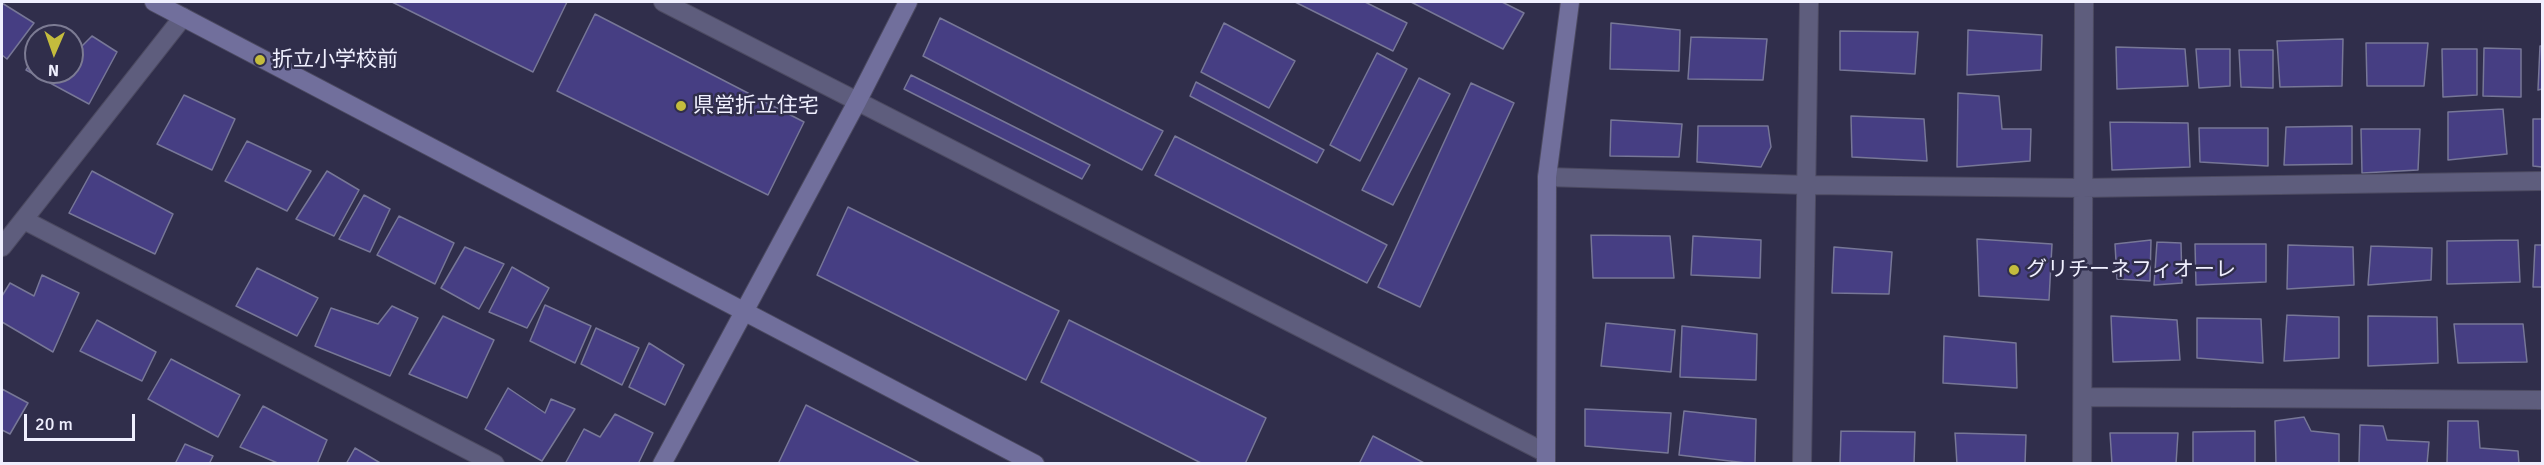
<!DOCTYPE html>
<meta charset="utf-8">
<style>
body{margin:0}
#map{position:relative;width:2544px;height:465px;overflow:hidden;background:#302e4b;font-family:Signika,sans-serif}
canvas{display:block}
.frame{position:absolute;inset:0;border:3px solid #efeffe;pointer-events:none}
.north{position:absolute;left:24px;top:24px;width:60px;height:60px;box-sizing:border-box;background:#302e4b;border:2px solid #7c7b93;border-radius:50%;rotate:182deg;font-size:16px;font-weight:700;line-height:24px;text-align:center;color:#efeffe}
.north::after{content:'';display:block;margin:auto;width:21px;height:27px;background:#c4bc3d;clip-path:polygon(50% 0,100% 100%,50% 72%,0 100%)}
.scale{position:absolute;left:24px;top:414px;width:111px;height:27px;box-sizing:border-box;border:3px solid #efeffe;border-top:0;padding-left:8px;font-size:18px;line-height:21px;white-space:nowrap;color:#efeffe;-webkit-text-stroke:4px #302e4b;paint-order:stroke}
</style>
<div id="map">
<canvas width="2544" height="465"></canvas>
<div class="frame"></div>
<div class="north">N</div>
<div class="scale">20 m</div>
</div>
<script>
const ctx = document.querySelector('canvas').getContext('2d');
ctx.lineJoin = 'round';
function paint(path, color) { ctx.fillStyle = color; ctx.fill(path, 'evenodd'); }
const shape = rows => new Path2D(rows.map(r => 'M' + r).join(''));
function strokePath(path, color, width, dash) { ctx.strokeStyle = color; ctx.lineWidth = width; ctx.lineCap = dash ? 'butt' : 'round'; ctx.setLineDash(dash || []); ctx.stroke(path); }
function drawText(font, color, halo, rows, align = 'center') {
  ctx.font = font + ' Signika,"Noto Sans JP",sans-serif'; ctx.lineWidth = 5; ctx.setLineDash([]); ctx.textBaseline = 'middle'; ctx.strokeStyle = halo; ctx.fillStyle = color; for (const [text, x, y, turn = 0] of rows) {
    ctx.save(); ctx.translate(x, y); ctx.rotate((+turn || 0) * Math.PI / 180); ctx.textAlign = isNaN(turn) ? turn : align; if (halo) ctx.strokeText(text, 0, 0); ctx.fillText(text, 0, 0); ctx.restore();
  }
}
const building = shape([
 [392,2,567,2,533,72,392,2],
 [1295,2,1365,2,1407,23,1393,51,1295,2],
 [1411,2,1502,2,1524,13,1503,49,1411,2],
 [2,3,34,23,7,59,2,55,2,3],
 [595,14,804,122,768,195,557,91,595,14],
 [940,18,1163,131,1142,170,923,56,940,18],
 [1224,23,1295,61,1269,108,1201,72,1224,23],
 [1611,23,1680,30,1679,71,1610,69,1611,23],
 [1968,30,2042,35,2041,70,1967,75,1968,30],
 [1840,31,1918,32,1915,74,1840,70,1840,31],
 [92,36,117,52,89,104,26,70,36,54,36,72,72,72,72,56,92,36],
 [1691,37,1767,39,1763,80,1688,79,1691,37],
 [2343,39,2342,86,2280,87,2277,41,2343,39],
 [2366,43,2428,43,2424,86,2367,86,2366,43],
 [2540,46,2542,46,2542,89,2538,90,2540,46],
 [2116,47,2185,49,2188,86,2117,89,2116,47],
 [2484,48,2521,49,2521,97,2483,96,2484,48],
 [2196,49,2230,49,2230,86,2199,88,2196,49],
 [2442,49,2477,49,2477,95,2443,97,2442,49],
 [2239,50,2273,50,2273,88,2241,87,2239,50],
 [1377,53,1407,69,1360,161,1330,145,1377,53],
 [911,75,1090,165,1082,179,904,89,911,75],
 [1419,78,1450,94,1393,205,1362,190,1419,78],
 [1196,82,1324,150,1317,163,1190,96,1196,82],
 [1471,83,1514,103,1420,307,1378,287,1471,83],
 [1958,93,1999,96,2002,129,2031,129,2030,161,1957,167,1958,93],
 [184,95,235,119,212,170,157,144,184,95],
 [2503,109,2507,154,2448,160,2448,112,2503,109],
 [1851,116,1924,119,1927,161,1852,157,1851,116],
 [2533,119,2542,119,2542,167,2533,166,2533,119],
 [1611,120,1682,124,1679,157,1610,156,1611,120],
 [2110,122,2188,123,2190,167,2112,170,2110,122],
 [1698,126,1768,126,1771,147,1761,167,1697,162,1698,126],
 [2352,126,2352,164,2284,165,2286,127,2352,126],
 [2199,128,2268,128,2268,166,2200,162,2199,128],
 [2361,129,2420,129,2418,170,2362,173,2361,129],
 [1175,136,1387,245,1367,283,1155,175,1175,136],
 [247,141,311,171,287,211,225,181,247,141],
 [92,171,173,214,155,254,69,213,92,171],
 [327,171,359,190,334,236,296,219,327,171],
 [364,195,390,209,370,252,339,239,364,195],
 [848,207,1059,311,1026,380,817,275,848,207],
 [399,216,454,243,435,284,377,255,399,216],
 [1591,235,1670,236,1674,278,1593,278,1591,235],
 [1693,236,1761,240,1760,278,1691,275,1693,236],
 [1977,239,2052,244,2049,300,1979,296,1977,239],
 [2151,240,2150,281,2117,279,2115,244,2151,240],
 [2518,240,2520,282,2447,284,2447,241,2518,240],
 [2157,242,2181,243,2182,283,2154,285,2157,242],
 [2195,244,2266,244,2266,282,2196,285,2195,244],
 [2288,245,2353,247,2354,285,2287,289,2288,245],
 [2535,245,2542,245,2542,287,2533,287,2535,245],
 [2371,246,2432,248,2431,280,2368,285,2371,246],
 [465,247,504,264,479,309,441,288,465,247],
 [1834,247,1892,252,1889,294,1832,293,1834,247],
 [512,267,549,288,527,328,489,312,512,267],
 [257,268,318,298,297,336,236,306,257,268],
 [42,275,79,293,53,352,2,322,2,296,10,283,34,296,42,275],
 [545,305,591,326,575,363,530,341,545,305],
 [392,306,418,318,390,376,315,346,331,308,378,324,392,306],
 [2287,315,2339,317,2339,358,2284,361,2287,315],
 [443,316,494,340,467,398,409,374,443,316],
 [2111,316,2177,320,2180,360,2113,362,2111,316],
 [2368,316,2437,317,2438,363,2368,366,2368,316],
 [2197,318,2261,319,2263,363,2197,358,2197,318],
 [97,320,156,352,142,381,80,351,97,320],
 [1069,320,1266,418,1245,464,1203,464,1041,382,1069,320],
 [1606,323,1675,330,1671,372,1601,366,1606,323],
 [2454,324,2523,324,2527,362,2458,363,2454,324],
 [1682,326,1757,334,1756,380,1680,377,1682,326],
 [596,328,639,348,622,385,581,364,596,328],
 [1944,336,2016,343,2017,388,1943,383,1944,336],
 [649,343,684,365,665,405,629,387,649,343],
 [171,359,240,395,218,437,148,399,171,359],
 [508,388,545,413,551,399,575,409,542,461,485,429,508,388],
 [2,389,28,403,10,434,2,430,2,389],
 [806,405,922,464,778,464,806,405],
 [263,406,327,440,317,464,280,464,240,447,263,406],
 [1585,409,1671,413,1668,453,1585,446,1585,409],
 [1684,411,1756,419,1755,464,1679,455,1684,411],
 [615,414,653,433,638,464,565,464,584,429,600,437,615,414],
 [2304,417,2311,431,2339,434,2339,464,2276,464,2275,421,2304,417],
 [2448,421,2478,421,2480,448,2518,451,2519,464,2447,464,2448,421],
 [2360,425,2383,426,2387,440,2429,442,2427,464,2359,464,2360,425],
 [1841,431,1915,432,1914,464,1840,464,1841,431],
 [2255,431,2255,464,2193,464,2193,432,2255,431],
 [1955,433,2026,435,2025,464,1957,464,1955,433],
 [2110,433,2178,433,2176,464,2112,464,2110,433],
 [1373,436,1426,464,1359,464,1373,436],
 [185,444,213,456,209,464,175,464,185,444],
 [355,448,382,464,346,464,355,448]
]);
const street = shape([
 [663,2,1546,453],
 [1547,177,1807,185,2082,188,2542,181],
 [24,220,495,464],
 [2,247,183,17],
 [2084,397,2542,400],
 [1802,464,1809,2],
 [2082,464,2084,2]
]);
const secondary = shape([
 [154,2,1035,464],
 [662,464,857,102,908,2],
 [1546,464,1547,177,1570,2]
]);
const markers = [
 [260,60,6,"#c4bc3d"],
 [681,106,6,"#c4bc3d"],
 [2014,270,6,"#c4bc3d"]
];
const poiNames = [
 ["折立小学校前",272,60],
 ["県営折立住宅",693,106],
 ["グリチーネフィオーレ",2026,270]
];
paint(building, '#463e83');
strokePath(building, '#777797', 1.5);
strokePath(street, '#4c4a61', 20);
strokePath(secondary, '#4c4a61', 20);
strokePath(street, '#5e5d7d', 18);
strokePath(secondary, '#716f9c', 18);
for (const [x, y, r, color] of markers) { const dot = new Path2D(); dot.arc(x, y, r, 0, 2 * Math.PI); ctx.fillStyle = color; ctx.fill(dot); strokePath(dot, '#302e4b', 2); }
drawText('21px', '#efeffe', '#302e4b', poiNames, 'left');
</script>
